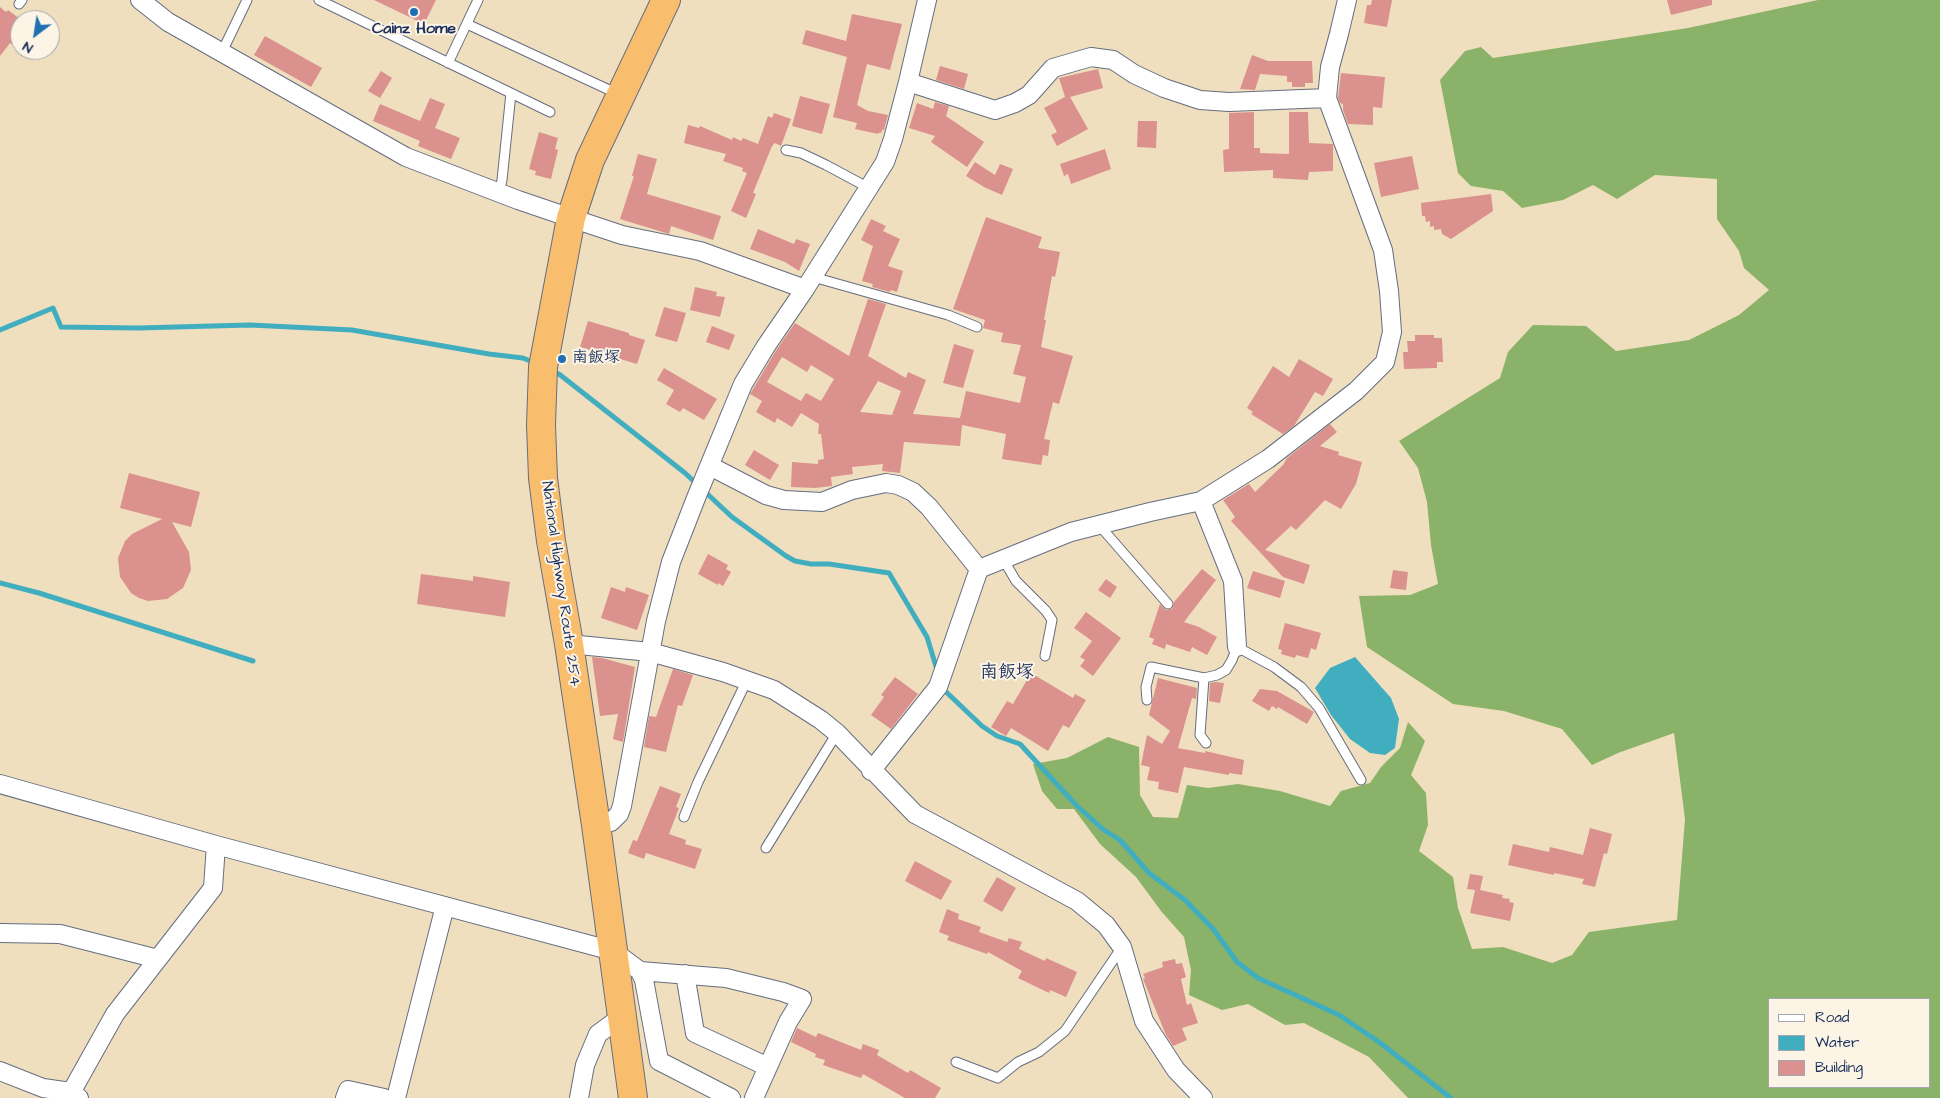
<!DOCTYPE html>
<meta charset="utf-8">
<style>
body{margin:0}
#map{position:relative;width:1940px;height:1098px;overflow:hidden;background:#efdfbe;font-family:"Architects Daughter",sans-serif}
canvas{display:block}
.legend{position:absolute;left:1768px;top:998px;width:162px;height:90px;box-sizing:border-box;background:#fcf5e5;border:1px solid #a2a6af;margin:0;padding:6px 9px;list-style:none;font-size:15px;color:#1b2f5e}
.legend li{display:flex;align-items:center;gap:10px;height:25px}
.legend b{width:25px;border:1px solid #a2a6af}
.north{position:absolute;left:10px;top:10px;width:50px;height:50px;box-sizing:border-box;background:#fcf5e5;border:1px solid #a2a6af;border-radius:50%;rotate:211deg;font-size:14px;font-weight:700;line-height:20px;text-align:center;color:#1b2f5e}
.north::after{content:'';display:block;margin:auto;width:18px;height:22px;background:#1f6fb2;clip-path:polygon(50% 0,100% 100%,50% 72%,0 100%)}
</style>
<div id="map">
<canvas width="1940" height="1098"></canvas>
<ul class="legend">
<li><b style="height:6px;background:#fff"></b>Road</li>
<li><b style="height:14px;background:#41aebf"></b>Water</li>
<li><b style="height:14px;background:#db918e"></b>Building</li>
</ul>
<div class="north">N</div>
</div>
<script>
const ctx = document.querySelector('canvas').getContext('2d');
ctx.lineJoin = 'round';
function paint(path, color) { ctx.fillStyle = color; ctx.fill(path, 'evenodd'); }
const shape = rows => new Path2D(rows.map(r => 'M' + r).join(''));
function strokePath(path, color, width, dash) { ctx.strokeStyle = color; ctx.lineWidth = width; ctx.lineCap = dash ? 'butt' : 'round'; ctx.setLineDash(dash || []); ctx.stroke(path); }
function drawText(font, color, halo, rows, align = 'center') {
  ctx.font = font + ' "Architects Daughter","Klee One",sans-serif'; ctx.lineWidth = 4; ctx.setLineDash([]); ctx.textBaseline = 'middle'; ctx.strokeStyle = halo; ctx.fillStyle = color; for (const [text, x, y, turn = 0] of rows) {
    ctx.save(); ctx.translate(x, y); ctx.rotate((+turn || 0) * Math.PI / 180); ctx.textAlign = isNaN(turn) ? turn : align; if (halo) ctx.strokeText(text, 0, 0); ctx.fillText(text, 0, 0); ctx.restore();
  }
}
const forest = shape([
 [1818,0,1940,0,1940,1098,1408,1098,1369,1057,1304,1023,1285,1025,1248,1004,1222,1010,1189,995,1191,970,1184,937,1161,911,1136,877,1100,844,1074,809,1057,809,1042,791,1033,764,1067,758,1108,737,1139,747,1140,795,1153,817,1178,818,1187,785,1208,788,1238,784,1280,791,1330,806,1341,791,1370,783,1381,767,1400,748,1408,722,1425,741,1411,775,1426,793,1428,825,1419,851,1453,877,1458,908,1472,949,1503,947,1552,963,1572,955,1589,932,1677,920,1685,819,1674,733,1618,753,1592,765,1562,729,1504,711,1453,704,1367,647,1359,596,1410,595,1438,584,1431,545,1427,502,1418,468,1399,441,1500,378,1508,352,1533,325,1586,326,1616,351,1689,340,1739,315,1769,290,1744,268,1739,251,1717,219,1717,179,1655,175,1617,199,1593,185,1563,200,1522,208,1503,191,1471,186,1458,173,1440,80,1465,51,1481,47,1493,58,1688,28],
 [1769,999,1929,999,1929,1087,1769,1087]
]);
const water = shape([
 [1355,657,1391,698,1399,719,1395,748,1385,755,1370,753,1350,739,1331,715,1315,688,1330,668]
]);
const stream = shape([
 [0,330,53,308,61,327,138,328,250,325,352,330,489,354,523,358,535,363],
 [551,371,559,374,685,473,732,517,786,556,795,561,811,564,829,564,889,573,927,637,938,673],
 [0,583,39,593,253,661],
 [942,688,982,726,997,736,1020,744,1076,805,1104,830,1120,840,1149,873,1185,900,1214,930,1237,962,1258,978,1339,1015,1379,1042,1451,1098]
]);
const building = shape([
 [374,0,436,0,424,24],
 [1372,0,1392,0,1387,27,1364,23,1367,5,1371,5],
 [1667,0,1712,0,1712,5,1671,15],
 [0,7,6,12,8,10,20,19,20,40,15,47,10,43,0,56],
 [852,14,902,24,890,70,867,64,857,105,868,111,888,115,884,130,882,130,881,133,878,133,878,134,855,129,857,123,833,117,847,57,802,44,806,30,846,41],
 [265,36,322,68,311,87,254,55],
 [1252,55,1268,61,1312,61,1313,83,1305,83,1305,87,1292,87,1292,82,1287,82,1287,76,1260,74,1255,90,1240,89],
 [940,66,968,74,964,89,936,80],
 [1098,69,1103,88,1070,97,1088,129,1057,146,1051,135,1057,132,1044,108,1065,97,1059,78],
 [381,71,392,78,380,98,368,91],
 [1341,73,1385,77,1382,108,1373,107,1373,125,1348,124,1343,110,1343,104,1340,103,1338,98],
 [800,96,830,104,822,134,792,126],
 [430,98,445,104,435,128,460,138,451,159,418,146,420,141,373,121,380,104,420,121],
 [935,102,949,106,946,116,984,142,967,167,931,142,935,136,909,128,917,103,933,109],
 [1254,112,1254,148,1260,148,1260,153,1289,154,1289,112,1308,112,1309,143,1333,144,1333,171,1309,172,1308,180,1273,178,1273,170,1224,172,1223,150,1229,149,1229,113],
 [774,113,791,119,781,146,775,143,772,146,753,193,756,194,746,218,731,211,747,173,742,171,743,168,723,161,726,154,684,143,688,125,699,128,700,126,732,140,733,137,741,141,743,138,758,144,768,116,772,118],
 [1138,121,1157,121,1156,148,1137,147],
 [539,132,558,138,555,149,558,150,551,179,535,175,536,171,529,169],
 [1105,149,1111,169,1071,184,1068,174,1064,176,1060,164],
 [638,154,657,159,647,194,721,216,713,240,671,226,669,234,620,219,634,176,632,176],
 [1412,156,1419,189,1381,197,1374,163],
 [975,162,995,175,1000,164,1013,169,1002,195,984,187,966,176],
 [1491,194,1493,211,1451,239,1442,234,1441,229,1434,230,1434,226,1430,227,1430,221,1426,222,1425,216,1422,216,1421,203],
 [986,217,1042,237,1038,248,1060,252,1055,277,1052,276,1044,320,1046,320,1041,347,1073,356,1059,404,1053,402,1044,439,1050,440,1048,456,1043,455,1041,465,1002,459,1006,434,962,425,960,446,904,442,900,473,882,471,883,464,852,467,853,474,831,477,832,486,815,488,791,487,792,462,818,464,818,460,824,459,821,434,818,434,819,424,801,413,792,427,777,418,775,423,756,412,762,401,750,394,775,352,795,323,849,356,868,299,886,304,868,356,906,378,908,372,926,380,913,414,960,418,966,391,1020,403,1026,377,1013,374,1021,345,1001,342,1003,333,983,328,985,320,953,309],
 [782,357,807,372,811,365,834,379,821,401,806,393,801,401,767,382],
 [878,381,901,391,892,415,860,412],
 [871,219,886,226,883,231,900,239,888,266,903,271,897,292,891,290,890,292,872,287,873,284,862,281,873,246,861,240],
 [758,229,794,244,796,239,810,244,799,271,785,262,750,249],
 [695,287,717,292,716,296,725,297,720,317,690,310],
 [664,307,686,313,677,342,655,336],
 [588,321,629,333,629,335,645,340,637,364,580,347],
 [712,326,735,335,729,350,706,342],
 [1415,335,1434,335,1434,338,1442,338,1443,362,1437,362,1437,368,1404,369,1403,352,1408,352,1407,341,1415,341],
 [954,344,974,350,963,388,943,383],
 [1299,359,1333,379,1323,396,1315,392,1294,426,1283,434,1251,414,1253,412,1247,408,1273,366,1289,377],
 [664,368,717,399,704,420,683,408,680,412,666,404,674,390,657,380],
 [1330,424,1337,432,1320,446,1339,452,1338,455,1362,462,1356,484,1341,509,1325,500,1296,530,1291,526,1265,550,1310,565,1304,584,1283,577,1231,521,1235,517,1223,500,1249,484,1255,492,1283,465,1287,458],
 [754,450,779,465,770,480,745,465],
 [129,473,200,492,191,527,172,522,189,552,191,570,183,588,167,599,148,601,139,598,131,593,120,577,118,558,125,541,132,534,162,519,120,508],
 [708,554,728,565,726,569,731,572,723,586,718,583,718,585,698,574],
 [1202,569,1216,580,1184,622,1199,627,1217,637,1207,655,1192,647,1190,652,1166,644,1165,649,1152,644,1154,639,1149,637,1160,604,1166,610,1172,609,1174,602],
 [1393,570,1408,572,1406,590,1390,588],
 [1253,571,1285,581,1280,598,1247,588],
 [421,574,473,581,473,576,510,582,505,617,417,604],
 [1106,579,1117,587,1110,598,1098,590],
 [611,587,625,592,626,587,649,595,637,630,601,618],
 [1086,612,1121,638,1093,676,1080,666,1085,660,1080,657,1092,641,1074,628],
 [1285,623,1321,633,1316,650,1311,648,1308,658,1296,655,1295,658,1281,654,1282,650,1278,649],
 [592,657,602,658,635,667,623,742,613,739,618,714,600,716],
 [673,669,693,675,682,706,678,705,666,752,644,747,649,716,656,717],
 [1031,673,1073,698,1075,694,1086,700,1069,728,1063,725,1048,751,1011,728,1006,736,991,727,1007,701,1013,704],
 [895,677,918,694,891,729,871,715,884,697,881,695],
 [1158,678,1197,688,1196,699,1192,698,1178,748,1205,753,1205,751,1244,760,1242,775,1229,773,1229,775,1184,767,1178,793,1158,789,1159,782,1147,780,1150,767,1141,765,1147,735,1162,744,1170,731,1149,715],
 [1215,682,1224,683,1220,703,1209,701,1210,683],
 [1260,689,1277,691,1314,712,1307,724,1278,707,1277,709,1272,706,1269,711,1252,701],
 [660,786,681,794,676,807,679,808,669,834,686,840,685,844,702,849,695,869,646,853,644,859,628,853,633,840,637,841],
 [1590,828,1612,834,1607,854,1604,853,1595,887,1582,884,1584,879,1554,873,1554,875,1508,865,1513,844,1549,852,1550,847,1583,855],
 [915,861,952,881,941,900,905,881],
 [1470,874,1483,876,1480,890,1503,895,1502,898,1510,899,1509,902,1514,903,1510,921,1470,913,1475,890,1467,889],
 [997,877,1016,888,1002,912,983,901],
 [947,909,959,914,958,919,981,927,979,932,1007,942,1009,938,1022,942,1019,949,1045,961,1046,958,1077,972,1066,997,1050,990,1049,993,1018,978,1022,971,988,952,987,954,947,940,949,936,939,932],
 [1175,959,1176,964,1182,963,1186,977,1181,979,1187,1005,1191,1003,1198,1023,1182,1028,1187,1040,1173,1046,1166,1035,1143,979,1145,978,1143,974,1163,967,1162,962],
 [797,1028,816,1037,818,1033,861,1050,863,1044,879,1050,877,1055,908,1073,910,1070,941,1088,935,1098,905,1098,863,1074,861,1078,823,1065,825,1060,815,1057,816,1054,791,1042]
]);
const lane = shape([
 [319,0,550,112],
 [19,4,22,0],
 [467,24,618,94],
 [222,52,247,0],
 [448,63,478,0],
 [786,150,801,153,826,165,869,188],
 [499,192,502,180,511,93],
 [813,277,948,315,977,327],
 [1099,525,1168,604],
 [1003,559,1016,581,1046,611,1052,620,1045,656],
 [1204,678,1200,735,1206,743],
 [1147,700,1146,687,1151,667,1204,678,1217,675,1226,670,1232,660,1237,647,1274,667,1301,687,1319,708,1361,780],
 [684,817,698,782,747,680],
 [766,848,837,733],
 [956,1062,998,1078,1018,1062,1039,1052,1065,1031,1122,947]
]);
const street = shape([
 [140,0,168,22,406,157,518,200,571,218,622,235,700,251,805,289],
 [908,82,995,110,1015,103,1029,95,1053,68,1091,57,1113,60,1134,74,1164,88,1200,100,1229,102,1327,98],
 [710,466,766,495,784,500,822,502,852,490,886,483,898,485,913,492,929,507,979,569],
 [1201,501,1233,581,1237,647],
 [569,644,650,652,723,672,774,690,821,720,837,733,915,814,1077,901,1106,925,1122,947,1144,1021,1176,1070,1203,1098],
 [871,771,938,687,979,569,1071,532,1150,512,1201,501,1268,459,1356,391,1385,362,1392,332,1389,291,1383,250,1327,98,1330,67,1339,34,1347,0],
 [0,784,216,845,613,951,640,971,644,980,659,1061,731,1098],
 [596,825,611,822,619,814,622,806,656,621,671,562,696,498,743,384,766,346,805,289,885,162,893,139,908,82,927,0],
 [0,933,60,934,158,959],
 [640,971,726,978,783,992,802,999,788,1022,754,1098],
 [685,974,695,1033,768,1067],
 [0,1071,43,1088,71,1092,79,1098],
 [68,1098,115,1014,213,888,216,845],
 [345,1098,348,1090,384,1098],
 [396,1098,445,906],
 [579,1098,585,1065,598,1034,621,1017]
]);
const highway = shape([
 [633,1098,596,825,569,644,551,541,543,478,541,425,543,367,571,218,590,160,666,0]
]);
const markers = [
 [414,12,5,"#1f6fb2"],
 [562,359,5,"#1f6fb2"]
];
const poiNames = [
 ["Cainz Home",414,30],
 ["南飯塚",572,359,"left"]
];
const streetNames = [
 ["National Highway Route 254",560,584,82]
];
const neighbourhoodNames = [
 ["南飯塚",1007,673]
];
paint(forest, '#8ab268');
paint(water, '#41aebf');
strokePath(stream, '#41aebf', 5);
paint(building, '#db918e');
strokePath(lane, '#656d80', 11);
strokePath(street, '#656d80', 20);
strokePath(highway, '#656d80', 30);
strokePath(lane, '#fff', 9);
strokePath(street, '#fff', 18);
strokePath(highway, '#f9be6d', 28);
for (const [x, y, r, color] of markers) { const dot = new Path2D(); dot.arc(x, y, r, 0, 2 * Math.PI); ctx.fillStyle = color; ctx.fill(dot); strokePath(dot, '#fcf5e5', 2); }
drawText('bold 16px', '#1b2f5e', '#fcf5e5', poiNames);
drawText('16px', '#1b2f5e', '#fcf5e5', streetNames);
drawText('bold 18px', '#1b2f5e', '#fcf5e5', neighbourhoodNames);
</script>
